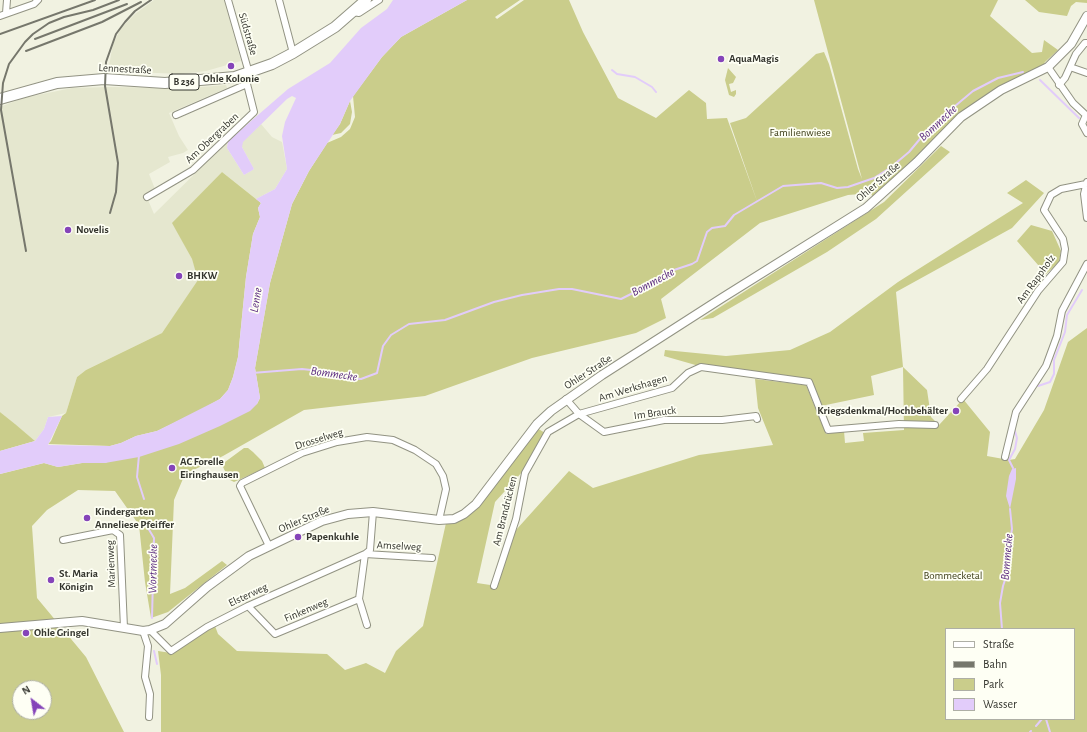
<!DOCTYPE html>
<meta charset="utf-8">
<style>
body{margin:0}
#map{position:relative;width:1087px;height:732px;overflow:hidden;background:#f1f2e1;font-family:"Alegreya Sans",sans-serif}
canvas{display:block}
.legend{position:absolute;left:945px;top:628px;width:130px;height:92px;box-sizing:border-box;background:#fefff4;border:1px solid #aeafa5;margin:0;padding:5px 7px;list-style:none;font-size:12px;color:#35362f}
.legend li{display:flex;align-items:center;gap:8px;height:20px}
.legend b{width:20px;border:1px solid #aeafa5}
.north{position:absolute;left:12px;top:680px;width:40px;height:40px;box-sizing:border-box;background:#fefff4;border:1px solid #aeafa5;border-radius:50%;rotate:329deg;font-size:11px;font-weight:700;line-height:16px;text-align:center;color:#35362f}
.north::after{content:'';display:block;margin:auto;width:14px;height:18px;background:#8544b9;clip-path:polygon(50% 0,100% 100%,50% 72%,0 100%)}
</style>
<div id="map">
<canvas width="1087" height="732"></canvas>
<ul class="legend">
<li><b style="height:5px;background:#fff"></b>Straße</li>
<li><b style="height:5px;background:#76776c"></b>Bahn</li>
<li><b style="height:11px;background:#cacd8b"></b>Park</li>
<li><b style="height:11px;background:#e2ccfa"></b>Wasser</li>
</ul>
<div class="north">N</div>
</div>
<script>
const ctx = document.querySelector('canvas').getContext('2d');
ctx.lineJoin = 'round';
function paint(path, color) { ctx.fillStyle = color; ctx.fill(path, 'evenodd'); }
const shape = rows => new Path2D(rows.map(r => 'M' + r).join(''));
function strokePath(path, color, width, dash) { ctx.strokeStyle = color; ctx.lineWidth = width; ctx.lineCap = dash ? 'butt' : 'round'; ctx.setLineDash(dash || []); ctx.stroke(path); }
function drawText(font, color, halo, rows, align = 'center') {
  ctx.font = font + ' "Alegreya Sans",sans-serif'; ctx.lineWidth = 3.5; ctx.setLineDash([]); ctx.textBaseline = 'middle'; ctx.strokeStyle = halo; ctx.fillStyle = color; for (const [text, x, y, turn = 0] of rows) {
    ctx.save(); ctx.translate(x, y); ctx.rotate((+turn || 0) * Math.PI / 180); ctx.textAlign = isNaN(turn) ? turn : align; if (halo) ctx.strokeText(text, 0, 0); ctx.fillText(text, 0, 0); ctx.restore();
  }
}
const built = shape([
 [154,0,224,0,241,61,206,71,181,74,108,71,113,44,121,28,135,14],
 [226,85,227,88,169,113,179,136,188,150,183,153,168,157,170,162,149,174,155,189,146,195,154,214,228,141,227,148,244,175,254,169,242,147,242,142,261,124,272,137,282,142,287,169,275,189,256,199,222,172,173,223,192,259,199,280,162,333,86,370,77,377,66,413,48,417,44,429,35,441,0,412,0,107,23,98,72,88,109,87,190,88]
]);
const green = shape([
 [467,0,520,0,495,17,497,19,524,0,569,0,583,32,618,98,656,118,689,90,706,103,707,119,727,118,758,204,730,123,746,118,816,54,824,52,829,64,858,169,862,179,814,0,1000,0,998,0,990,16,1032,53,1042,52,1044,40,1058,50,1045,62,1040,72,973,108,873,197,865,186,860,194,848,195,760,223,661,299,666,318,636,333,532,358,425,396,304,410,223,456,185,474,174,500,170,594,185,588,222,561,227,565,168,612,151,618,145,582,139,525,115,491,78,490,47,510,32,526,37,598,86,657,124,732,0,732,0,474,44,463,58,467,82,463,105,463,257,404,260,398,255,368,270,283,292,204,309,171,327,143,341,137,350,129,355,117,353,96,382,57,401,37],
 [20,688,44,688,44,712,20,712],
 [1025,0,1087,0,1087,3,1076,2,1071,6,1067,16,1039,12],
 [728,68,736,77,733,83,729,84,731,92,736,90,736,94,734,97,729,95,725,80],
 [350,101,352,112,350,124,341,133,332,135,340,124],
 [941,146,950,152,876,219,827,252,713,318,700,320,884,202],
 [222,172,261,203,258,208,260,217,253,234,246,277,238,357,233,377,228,390,220,399,197,412,157,431,136,436,121,443,110,446,48,444,51,441,62,416,66,413,77,377,86,370,162,333,198,280,192,259,172,223],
 [1026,180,1044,193,1012,228,896,292,903,367,927,390,931,417,939,425,963,399,990,432,987,456,1009,460,1015,459,1044,410,1068,342,1087,328,1087,732,161,732,161,675,158,651,171,653,215,626,218,634,237,651,327,654,345,670,366,663,385,673,396,651,423,626,446,523,456,521,537,428,545,433,523,471,495,502,477,583,497,586,516,530,569,471,593,488,699,455,773,445,758,408,755,379,806,385,826,434,844,431,845,443,864,441,863,433,904,430,903,367,871,376,874,395,821,406,812,381,809,380,699,366,664,356,665,350,726,356,790,350,830,332,898,282,1023,203,1007,193],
 [946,629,1074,629,1074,719,946,719],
 [1031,225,1052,231,1061,251,1059,262,1046,274,1017,241],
 [0,412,15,424,35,441,0,451],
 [244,448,248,448,253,452,262,461,265,468,234,482,230,480,226,473,223,467,225,462]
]);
const water = shape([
 [393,0,467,0,401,37,382,57,350,101,340,124,309,171,292,204,270,283,255,368,260,398,257,404,250,411,220,426,179,444,139,457,105,463,82,463,58,467,44,463,0,474,0,451,35,441,44,429,48,417,62,416,48,445,110,446,121,443,136,436,157,431,220,399,228,390,233,377,238,357,246,277,253,234,260,217,258,208,261,203,256,199,275,189,287,169,282,136,285,122,296,98,292,96,287,99,243,142,242,147,254,169,251,171,244,175,227,148,228,141,288,89,330,63,361,28,387,9],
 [1016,468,1016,479,1010,509,1006,496,1009,476,1012,469]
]);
const stream = shape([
 [612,70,617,74,635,77,652,87,656,92],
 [1040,80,1079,118],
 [252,373,302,369,320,371,348,378,361,379,377,373,383,346,391,335,409,324,445,320,494,302,522,295,559,289,572,289,621,299,651,284,665,273,692,264,697,261,707,232,712,228,725,226,734,215,783,186,821,183,837,188,848,187,874,178,890,168,909,152,930,127,973,91,998,78,1023,72],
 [1038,386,1050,382,1054,374,1054,360,1065,332,1067,315,1082,290],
 [139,455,137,477,144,499],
 [1013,468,1009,460,1015,449,1017,438,1014,428],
 [147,521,148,528,154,538,152,618],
 [1002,629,1000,603,1003,586,1008,571,1008,553,1012,529,1010,509],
 [154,651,157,664],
 [1046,719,1050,732],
 [1036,726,1042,719],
 [1030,732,1031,731]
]);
const minor = shape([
 [279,0,293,53],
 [353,12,359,13,379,0],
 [6,13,7,0],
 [0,16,34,4,38,0],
 [1048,67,1073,103,1087,116],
 [1070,67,1087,73],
 [1059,85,1065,78,1076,54,1085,43,1087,43],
 [176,115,247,84],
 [1086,115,1082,124,1087,133],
 [1087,182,1084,194,1087,218],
 [147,197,193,170,254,112,247,84,249,73,228,0],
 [566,399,579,414,604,432,664,420,722,420,756,416,757,419],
 [961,399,987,369,1038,291,1063,262,1065,249,1063,239,1044,210,1051,195,1061,189,1086,184],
 [1005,457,1016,412,1046,366,1057,336,1062,311,1087,264],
 [63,540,113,530,120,535,124,628],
 [269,546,240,486,242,483,302,453,337,442,367,437,393,440,415,450,436,464,443,476,446,489,439,520],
 [494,586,516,519,525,473,548,432,579,414,672,388,688,373,701,367,809,382,828,430,899,424,935,425],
 [248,606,275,634,359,599],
 [367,625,359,599,365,554,370,550,373,512],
 [150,630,171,651,207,627,248,606,365,554,432,558],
 [143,631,148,646,145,677,150,694,149,717]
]);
const tertiary = shape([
 [0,628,82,621,143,631,150,630,165,624,207,587,249,556,322,521,348,514,373,512,439,520,454,519,464,514,476,504,537,424,551,411,602,375,722,298,866,208,917,162,961,117,1001,90,1048,67,1071,44,1087,16]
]);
const primary = shape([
 [0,99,57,83,104,79,165,83,235,77,272,64,293,53,335,27,366,0]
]);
const rail = shape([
 [0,34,95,0],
 [35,39,127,4],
 [26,51,102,22,141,2],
 [110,213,116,192,118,163,105,86,106,62,116,34,125,22,135,11,151,0],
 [26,251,1,110,3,83,9,64,25,42,33,34,49,23,64,17,93,10,119,0]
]);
const markers = [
 [721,59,4,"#8544b9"],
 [231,66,4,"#8544b9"],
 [68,230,4,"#8544b9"],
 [179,276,4,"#8544b9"],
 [956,411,4,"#8544b9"],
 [172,468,4,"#8544b9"],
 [87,518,4,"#8544b9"],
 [298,537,4,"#8544b9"],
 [51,580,4,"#8544b9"],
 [26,633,4,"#8544b9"]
];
const shields = [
 [184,82,30]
];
const shieldNames = [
 ["B 236",184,82]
];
const streetNames = [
 ["Südstraße",248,34,74],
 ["Lennestraße",125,69,3],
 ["Am Obergraben",212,138,-43],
 ["Ohler Straße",878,182,-41],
 ["Am Rappholz",1036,279,-54],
 ["Ohler Straße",588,372,-33],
 ["Am Werkshagen",633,388,-17],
 ["Im Brauck",655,413,-8],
 ["Drosselweg",319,439,-17],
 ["Am Brandrücken",505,511,-76],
 ["Ohler Straße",304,519,-23],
 ["Amselweg",399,546,3],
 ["Marienweg",111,564,-92],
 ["Elsterweg",248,595,-25],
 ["Finkenweg",306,610,-23]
];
const poiNames = [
 ["AquaMagis",729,59],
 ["Ohle Kolonie",231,79,"center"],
 ["Novelis",76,230],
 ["BHKW",187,276],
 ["Kriegsdenkmal/Hochbehälter",948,411,"right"],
 ["AC Forelle",180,462],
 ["Eiringhausen",180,475],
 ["Kindergarten",95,512],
 ["Anneliese Pfeiffer",95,525],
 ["Papenkuhle",306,537],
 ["St. Maria",59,574],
 ["Königin",59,587],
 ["Ohle Gringel",34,633]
];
const parkNames = [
 ["Familienwiese",800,133],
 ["Bommecketal",953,576]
];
const waterNames = [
 ["Bommecke",938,123,-43],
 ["Bommecke",653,282,-28],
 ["Lenne",256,300,-80],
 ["Bommecke",334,374,8],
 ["Bommecke",1007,557,-85],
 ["Wortmecke",153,569,-89]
];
paint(built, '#e5e7cf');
paint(green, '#cacd8b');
paint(water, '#e2ccfa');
strokePath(stream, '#e2ccfa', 2);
strokePath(minor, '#929383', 8);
strokePath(tertiary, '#929383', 10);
strokePath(primary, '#929383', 12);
strokePath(minor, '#fff', 6);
strokePath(tertiary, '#fff', 8);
strokePath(primary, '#fff', 10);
strokePath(rail, '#76776c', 2);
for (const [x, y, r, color] of markers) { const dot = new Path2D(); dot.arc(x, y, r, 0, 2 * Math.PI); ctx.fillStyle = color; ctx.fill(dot); strokePath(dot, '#fefff4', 1.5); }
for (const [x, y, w] of shields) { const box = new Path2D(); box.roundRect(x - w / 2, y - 8, w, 16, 3); ctx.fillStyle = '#fefff4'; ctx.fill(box); strokePath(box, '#35362f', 1); }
drawText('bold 10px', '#35362f', null, shieldNames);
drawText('11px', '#35362f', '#fefff4', streetNames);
drawText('bold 11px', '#35362f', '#fefff4', poiNames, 'left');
drawText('11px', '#3c3d17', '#fefff4', parkNames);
drawText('italic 12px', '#5a2a7f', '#fefff4', waterNames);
</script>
